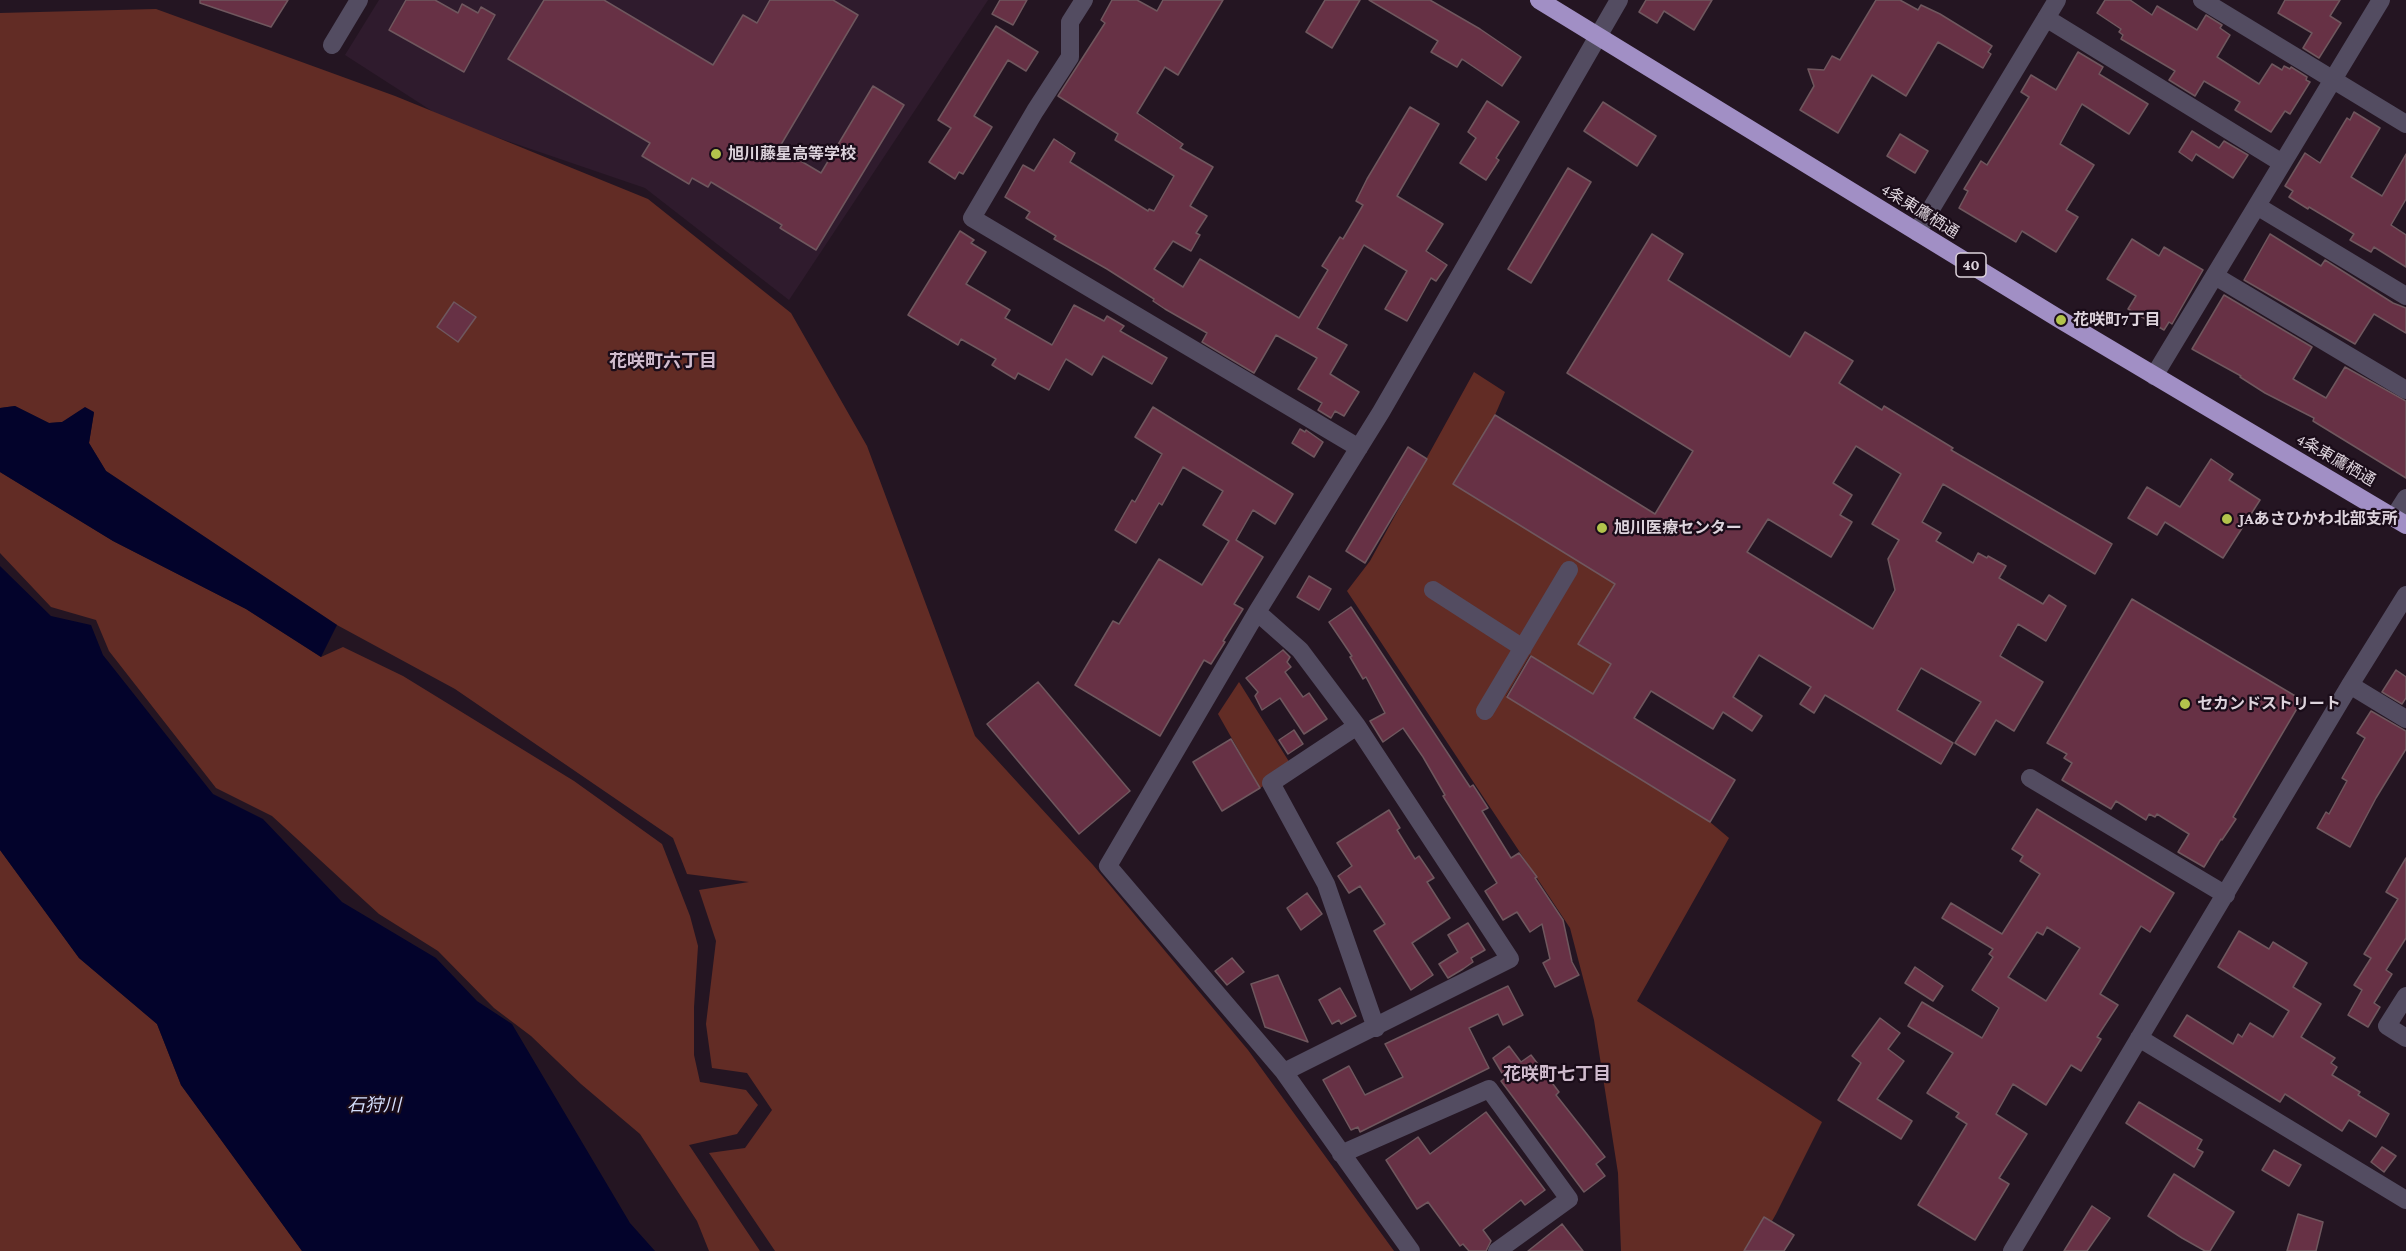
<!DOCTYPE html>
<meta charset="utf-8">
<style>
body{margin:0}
canvas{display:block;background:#241522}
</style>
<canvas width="2406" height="1251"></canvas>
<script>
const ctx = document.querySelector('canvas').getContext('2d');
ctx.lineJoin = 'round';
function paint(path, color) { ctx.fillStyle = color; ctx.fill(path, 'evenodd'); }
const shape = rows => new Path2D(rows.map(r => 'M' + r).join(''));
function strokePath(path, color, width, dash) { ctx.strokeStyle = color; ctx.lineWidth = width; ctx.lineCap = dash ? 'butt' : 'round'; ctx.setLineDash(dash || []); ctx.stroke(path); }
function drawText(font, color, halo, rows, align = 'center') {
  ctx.font = font + ' "Crimson Pro","Noto Sans JP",serif'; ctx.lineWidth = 4.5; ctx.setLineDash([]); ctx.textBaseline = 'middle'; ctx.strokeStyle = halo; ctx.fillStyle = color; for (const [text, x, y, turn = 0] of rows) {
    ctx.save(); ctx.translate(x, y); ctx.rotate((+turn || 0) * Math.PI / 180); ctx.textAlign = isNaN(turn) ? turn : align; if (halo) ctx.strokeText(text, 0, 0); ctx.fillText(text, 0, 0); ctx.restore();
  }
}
const built = shape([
 [379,0,988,0,789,300,645,188,446,120,345,55]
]);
const green = shape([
 [156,9,395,96,648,199,791,313,867,446,975,736,1093,865,1248,1050,1394,1251,775,1251,709,1153,745,1148,772,1110,747,1073,712,1068,706,1024,716,941,699,890,749,882,687,874,673,838,455,689,337,625,106,471,89,443,94,413,62,422,49,423,15,406,0,408,0,13],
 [1474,372,1505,392,1495,415,1453,484,1625,590,1578,644,1611,664,1593,694,1530,655,1506,696,1710,822,1729,838,1637,1001,1822,1122,1776,1214,1755,1251,1621,1251,1618,1173,1594,1020,1570,928,1347,591,1370,561],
 [0,472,113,541,246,609,321,657,343,647,403,676,574,781,662,844,690,916,698,946,694,1007,694,1055,700,1082,746,1090,758,1105,737,1134,689,1145,760,1251,709,1251,697,1221,640,1134,581,1084,531,1036,494,1008,438,951,379,914,272,816,216,788,109,651,96,620,51,607,0,553],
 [1239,682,1293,768,1260,788,1218,714],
 [0,850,79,958,157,1024,181,1085,302,1251,0,1251]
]);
const water = shape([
 [15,406,49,423,62,422,85,407,94,412,89,443,106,471,337,625,321,657,246,609,113,541,0,472,0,408],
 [0,566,51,616,91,625,103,655,213,794,263,819,342,902,436,958,477,1001,512,1024,630,1223,655,1251,302,1251,181,1085,157,1024,79,958,0,850]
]);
const building = shape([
 [200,0,288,0,271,27,200,3,200,0],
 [406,0,435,0,458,13,462,4,478,13,481,7,495,15,464,72,389,30,406,0],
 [544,0,604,0,713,65,743,15,757,23,770,0,833,0,858,15,779,148,821,173,873,86,904,105,816,250,780,228,782,225,711,182,708,187,692,178,689,184,642,156,650,143,508,59,544,0],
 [1000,0,1027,0,1013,25,992,14,1000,0],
 [1112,0,1137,0,1157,11,1163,0,1223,0,1178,75,1165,67,1137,113,1183,144,1180,148,1213,167,1190,206,1207,216,1196,233,1200,235,1191,251,1173,241,1154,269,1183,287,1200,259,1299,318,1328,270,1322,266,1340,237,1343,239,1363,205,1356,201,1367,179,1410,107,1439,124,1397,196,1443,224,1426,251,1447,265,1436,281,1431,278,1407,321,1385,309,1407,271,1364,245,1317,328,1347,345,1330,374,1359,392,1344,416,1335,411,1331,418,1318,410,1322,403,1298,389,1317,358,1276,335,1254,373,1202,342,1207,333,1165,309,1153,301,1154,299,1107,269,1054,239,1056,236,1026,218,1030,212,1005,197,1023,165,1034,171,1054,139,1075,153,1070,162,1148,211,1149,209,1154,211,1174,176,1115,140,1118,134,1058,96,1105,23,1101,20,1112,0],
 [1325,0,1360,0,1332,48,1306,32,1325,0],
 [1369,0,1430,0,1480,29,1521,57,1502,86,1462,59,1457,67,1431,52,1438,41,1369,0],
 [1646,0,1712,0,1694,30,1664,11,1657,23,1639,12,1646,0],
 [1876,0,1900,0,1918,10,1921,5,1940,14,1992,46,1988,52,1991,54,1983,68,1938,42,1906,96,1872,75,1838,133,1800,110,1814,86,1808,69,1824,70,1832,56,1840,60,1876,0],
 [2105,0,2130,0,2152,15,2157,6,2197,30,2206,15,2222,25,2220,28,2230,35,2217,57,2259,84,2272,64,2282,70,2284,66,2290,69,2291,67,2307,77,2306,80,2310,82,2290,114,2285,111,2271,132,2235,110,2240,102,2204,81,2195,96,2169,80,2175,71,2121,39,2123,35,2119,32,2121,29,2097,13,2105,0],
 [2285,0,2340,0,2330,16,2341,23,2319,58,2303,48,2312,33,2278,13,2285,0],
 [996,26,1038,52,1026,71,1008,60,974,116,992,127,963,174,959,172,955,179,929,162,951,128,938,120,996,26],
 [2078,52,2103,67,2099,74,2148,104,2129,134,2082,104,2060,144,2094,165,2066,210,2078,217,2056,252,2022,231,2016,242,1959,208,1968,191,1964,189,1981,161,1987,165,2029,97,2021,92,2031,75,2056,90,2078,52],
 [1487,101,1519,122,1496,158,1499,160,1486,180,1460,163,1476,138,1468,132,1487,101],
 [1603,102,1656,136,1637,166,1584,131,1603,102],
 [2354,112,2380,128,2351,177,2382,196,2406,154,2406,199,2391,225,2406,235,2406,267,2374,247,2371,252,2350,240,2354,234,2309,207,2308,209,2289,197,2293,191,2285,186,2305,153,2320,163,2347,118,2350,120,2354,112],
 [2192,131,2219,148,2224,141,2248,155,2233,178,2196,154,2192,161,2179,152,2192,131],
 [1900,134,1928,151,1915,173,1887,156,1900,134],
 [1568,168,1591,182,1531,283,1508,269,1568,168],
 [960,231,974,240,971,243,986,252,966,284,1010,310,1005,318,1052,345,1074,305,1104,321,1107,316,1124,326,1120,331,1167,358,1152,384,1103,356,1092,375,1066,359,1049,390,1018,373,1015,379,992,365,996,359,961,339,958,345,908,315,960,231],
 [1652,234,1683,254,1668,280,1790,357,1805,332,1853,361,1839,383,1882,410,1884,406,1953,448,1951,450,2112,544,2095,574,1943,484,1922,522,1941,533,1936,541,1973,563,1978,553,1987,558,1988,556,2006,566,1999,578,2043,604,2049,595,2066,606,2046,641,2018,624,2000,656,2043,682,2014,731,1996,720,1975,755,1955,743,1981,702,1921,668,1897,710,1953,743,1941,764,1825,695,1814,713,1800,704,1811,687,1759,655,1733,697,1762,716,1752,731,1723,712,1713,729,1651,691,1634,718,1735,780,1710,822,1507,697,1531,656,1593,694,1611,664,1578,644,1615,584,1453,484,1495,415,1655,514,1693,451,1567,373,1652,234],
 [1856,446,1901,474,1872,524,1899,540,1888,559,1895,590,1873,629,1747,552,1768,519,1831,557,1852,522,1840,515,1852,495,1833,483,1856,446],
 [2270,234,2321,266,2325,260,2393,303,2406,308,2406,333,2374,314,2355,344,2244,280,2270,234],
 [2132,239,2159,256,2164,247,2203,270,2172,324,2169,322,2164,330,2128,309,2136,296,2107,279,2132,239],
 [2224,295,2312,347,2293,379,2326,398,2345,367,2406,401,2406,478,2313,421,2314,418,2265,393,2240,377,2241,376,2192,349,2224,295],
 [454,302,476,317,458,342,437,327,454,302],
 [1153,407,1293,494,1275,524,1253,510,1236,540,1263,557,1234,604,1243,609,1223,641,1225,642,1211,664,1204,660,1160,736,1075,685,1113,621,1119,624,1159,559,1202,585,1229,541,1203,525,1223,491,1183,467,1162,505,1159,503,1136,543,1115,530,1132,500,1135,502,1162,454,1135,437,1153,407],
 [1300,429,1305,432,1306,430,1323,442,1314,457,1292,443,1300,429],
 [1408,447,1427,459,1365,563,1346,551,1408,447],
 [2211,459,2233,474,2229,480,2260,500,2223,558,2165,522,2157,535,2128,518,2147,487,2180,507,2211,459],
 [1309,576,1331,589,1319,610,1297,597,1309,576],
 [2132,599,2302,700,2233,817,2236,819,2222,840,2221,839,2204,867,2178,852,2189,834,2157,814,2155,817,2149,814,2146,820,2116,801,2111,809,2062,780,2072,763,2064,758,2067,754,2047,743,2132,599],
 [1351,607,1470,787,1473,785,1488,808,1482,811,1511,858,1519,853,1537,877,1535,878,1563,920,1572,962,1579,975,1555,987,1543,963,1550,959,1542,924,1530,932,1517,912,1503,920,1485,891,1497,883,1443,796,1445,795,1423,757,1403,728,1383,742,1370,721,1385,713,1366,677,1363,679,1350,657,1352,656,1329,622,1351,607],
 [1283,650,1290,657,1287,662,1291,667,1285,672,1303,697,1309,693,1327,719,1304,734,1280,698,1262,710,1255,696,1258,692,1246,678,1283,650],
 [2396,670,2406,677,2406,698,2402,704,2382,692,2396,670],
 [1038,682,1130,791,1079,834,987,724,1038,682],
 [2371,711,2406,731,2406,749,2376,798,2350,847,2317,828,2326,812,2329,814,2347,781,2342,778,2365,738,2357,733,2371,711],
 [1294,730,1303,744,1288,754,1279,740,1294,730],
 [1231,739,1260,788,1222,811,1193,762,1231,739],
 [2037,809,2174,893,2150,932,2141,926,2100,994,2118,1005,2097,1037,2101,1039,2081,1071,2071,1065,2046,1105,2013,1084,1996,1114,2027,1134,1999,1178,2009,1184,1975,1240,1918,1205,1967,1124,1956,1117,1959,1113,1927,1093,1953,1053,1908,1026,1922,1002,1982,1038,1999,1008,1972,990,1993,957,1989,954,1993,949,1942,918,1951,903,2002,934,2040,874,2020,861,2023,856,2012,849,2037,809],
 [2047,927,2080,948,2046,1001,2008,977,2037,932,2043,935,2047,927],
 [1389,810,1400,828,1397,830,1415,859,1419,856,1434,878,1427,882,1450,918,1412,943,1433,975,1411,990,1374,931,1385,924,1360,886,1349,893,1338,876,1352,866,1337,843,1389,810],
 [2406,858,2406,938,2386,970,2392,974,2374,1003,2380,1007,2368,1027,2348,1015,2362,990,2354,985,2371,958,2364,954,2398,899,2386,892,2406,858],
 [1307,893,1322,914,1301,930,1287,908,1307,893],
 [1468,923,1485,950,1471,958,1473,962,1463,969,1448,978,1439,964,1458,952,1448,935,1468,923],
 [2239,931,2269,949,2273,942,2307,963,2293,987,2321,1004,2301,1037,2335,1058,2331,1063,2337,1067,2332,1075,2360,1092,2358,1095,2389,1114,2376,1137,2349,1120,2342,1131,2285,1094,2280,1102,2174,1036,2187,1015,2233,1044,2238,1034,2242,1037,2250,1023,2273,1037,2289,1011,2218,967,2239,931],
 [1232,958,1244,972,1227,985,1215,971,1232,958],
 [1915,967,1943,986,1933,1001,1905,983,1915,967],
 [1278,975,1308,1042,1265,1027,1251,984,1278,975],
 [1508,986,1523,1015,1503,1025,1498,1014,1469,1028,1489,1068,1360,1132,1358,1127,1351,1130,1323,1080,1349,1066,1365,1095,1403,1077,1385,1044,1508,986],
 [1340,988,1356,1016,1341,1024,1339,1020,1332,1024,1319,1000,1340,988],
 [1880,1018,1900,1033,1888,1049,1904,1061,1877,1099,1912,1121,1901,1139,1838,1100,1861,1063,1852,1056,1880,1018],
 [1509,1046,1521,1062,1531,1055,1559,1092,1556,1095,1605,1157,1596,1164,1605,1176,1584,1192,1501,1081,1505,1078,1493,1058,1509,1046],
 [2139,1102,2202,1140,2197,1149,2203,1152,2194,1167,2126,1123,2139,1102],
 [1486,1112,1545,1190,1525,1205,1521,1200,1483,1230,1491,1241,1486,1251,1469,1251,1463,1244,1460,1246,1428,1202,1417,1209,1386,1160,1418,1137,1430,1154,1486,1112],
 [2382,1147,2396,1156,2384,1172,2371,1162,2382,1147],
 [2274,1150,2301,1165,2289,1186,2262,1170,2274,1150],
 [2174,1174,2234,1212,2210,1251,2205,1251,2182,1238,2148,1216,2174,1174],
 [2092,1206,2110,1218,2087,1251,2064,1251,2092,1206],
 [2298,1214,2323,1222,2316,1251,2287,1251,2298,1214],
 [1764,1217,1794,1235,1784,1251,1744,1251,1764,1217],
 [1562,1224,1583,1251,1528,1251,1562,1224]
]);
const minor = shape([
 [1084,0,1070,22,1070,57,1035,111,972,218,1359,448],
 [2202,0,2406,124],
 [2046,18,2282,163],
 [332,45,359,0],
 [2257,206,2406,296],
 [1917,232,2057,0],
 [2215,276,2406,390],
 [2154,376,2381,0],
 [2394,517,2406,498],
 [1433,590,1523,648],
 [1257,612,1300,650,1357,726,1510,959,1284,1072],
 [2350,685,2406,719],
 [1485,711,1569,570],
 [1357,726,1271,783,1326,884,1376,1028],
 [2030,778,2226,895],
 [2406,996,2387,1026,2406,1038],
 [2139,1038,2406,1200],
 [1341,1154,1489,1089,1569,1199,1497,1251],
 [1411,1251,1284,1072,1108,866,1257,612,1381,412,1619,0],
 [2012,1251,2350,685,2406,595]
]);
const highway = shape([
 [1539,0,2061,320,2406,525]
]);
const markers = [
 [716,154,6,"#b2c34c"],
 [2061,320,6,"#b2c34c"],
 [2227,519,6,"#b2c34c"],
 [1602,528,6,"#b2c34c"],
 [2185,704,6,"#b2c34c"]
];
const shields = [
 [1971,265,30]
];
const shieldNames = [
 ["40",1971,265]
];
const poiNames = [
 ["旭川藤星高等学校",728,154],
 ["花咲町7丁目",2073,320],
 ["JAあさひかわ北部支所",2239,519],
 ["旭川医療センター",1614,528],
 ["セカンドストリート",2197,704]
];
const streetNames = [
 ["4条東鷹栖通",1920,211,32],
 ["4条東鷹栖通",2336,460,30]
];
const neighbourhoodNames = [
 ["花咲町六丁目",663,361],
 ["花咲町七丁目",1557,1074]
];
const waterNames = [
 ["石狩川",374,1105]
];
paint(built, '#2f1b2d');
paint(green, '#622c25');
paint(water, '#03032b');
paint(building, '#673145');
strokePath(building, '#6f575e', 1.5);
strokePath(minor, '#534c61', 18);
strokePath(highway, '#a18fc5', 18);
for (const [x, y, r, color] of markers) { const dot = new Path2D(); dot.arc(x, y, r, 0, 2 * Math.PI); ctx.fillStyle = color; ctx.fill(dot); strokePath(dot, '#1a0c19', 2); }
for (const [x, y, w] of shields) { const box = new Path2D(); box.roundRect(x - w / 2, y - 12, w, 24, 4.5); ctx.fillStyle = '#1a0c19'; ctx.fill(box); strokePath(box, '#ddd3dc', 1.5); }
drawText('bold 15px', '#ddd3dc', null, shieldNames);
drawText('bold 16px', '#ddd3dc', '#1a0c19', poiNames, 'left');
drawText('16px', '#ddd3dc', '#1a0c19', streetNames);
drawText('bold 18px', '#d0bcce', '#1a0c19', neighbourhoodNames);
drawText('italic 18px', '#d5dffe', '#1a0c19', waterNames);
</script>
